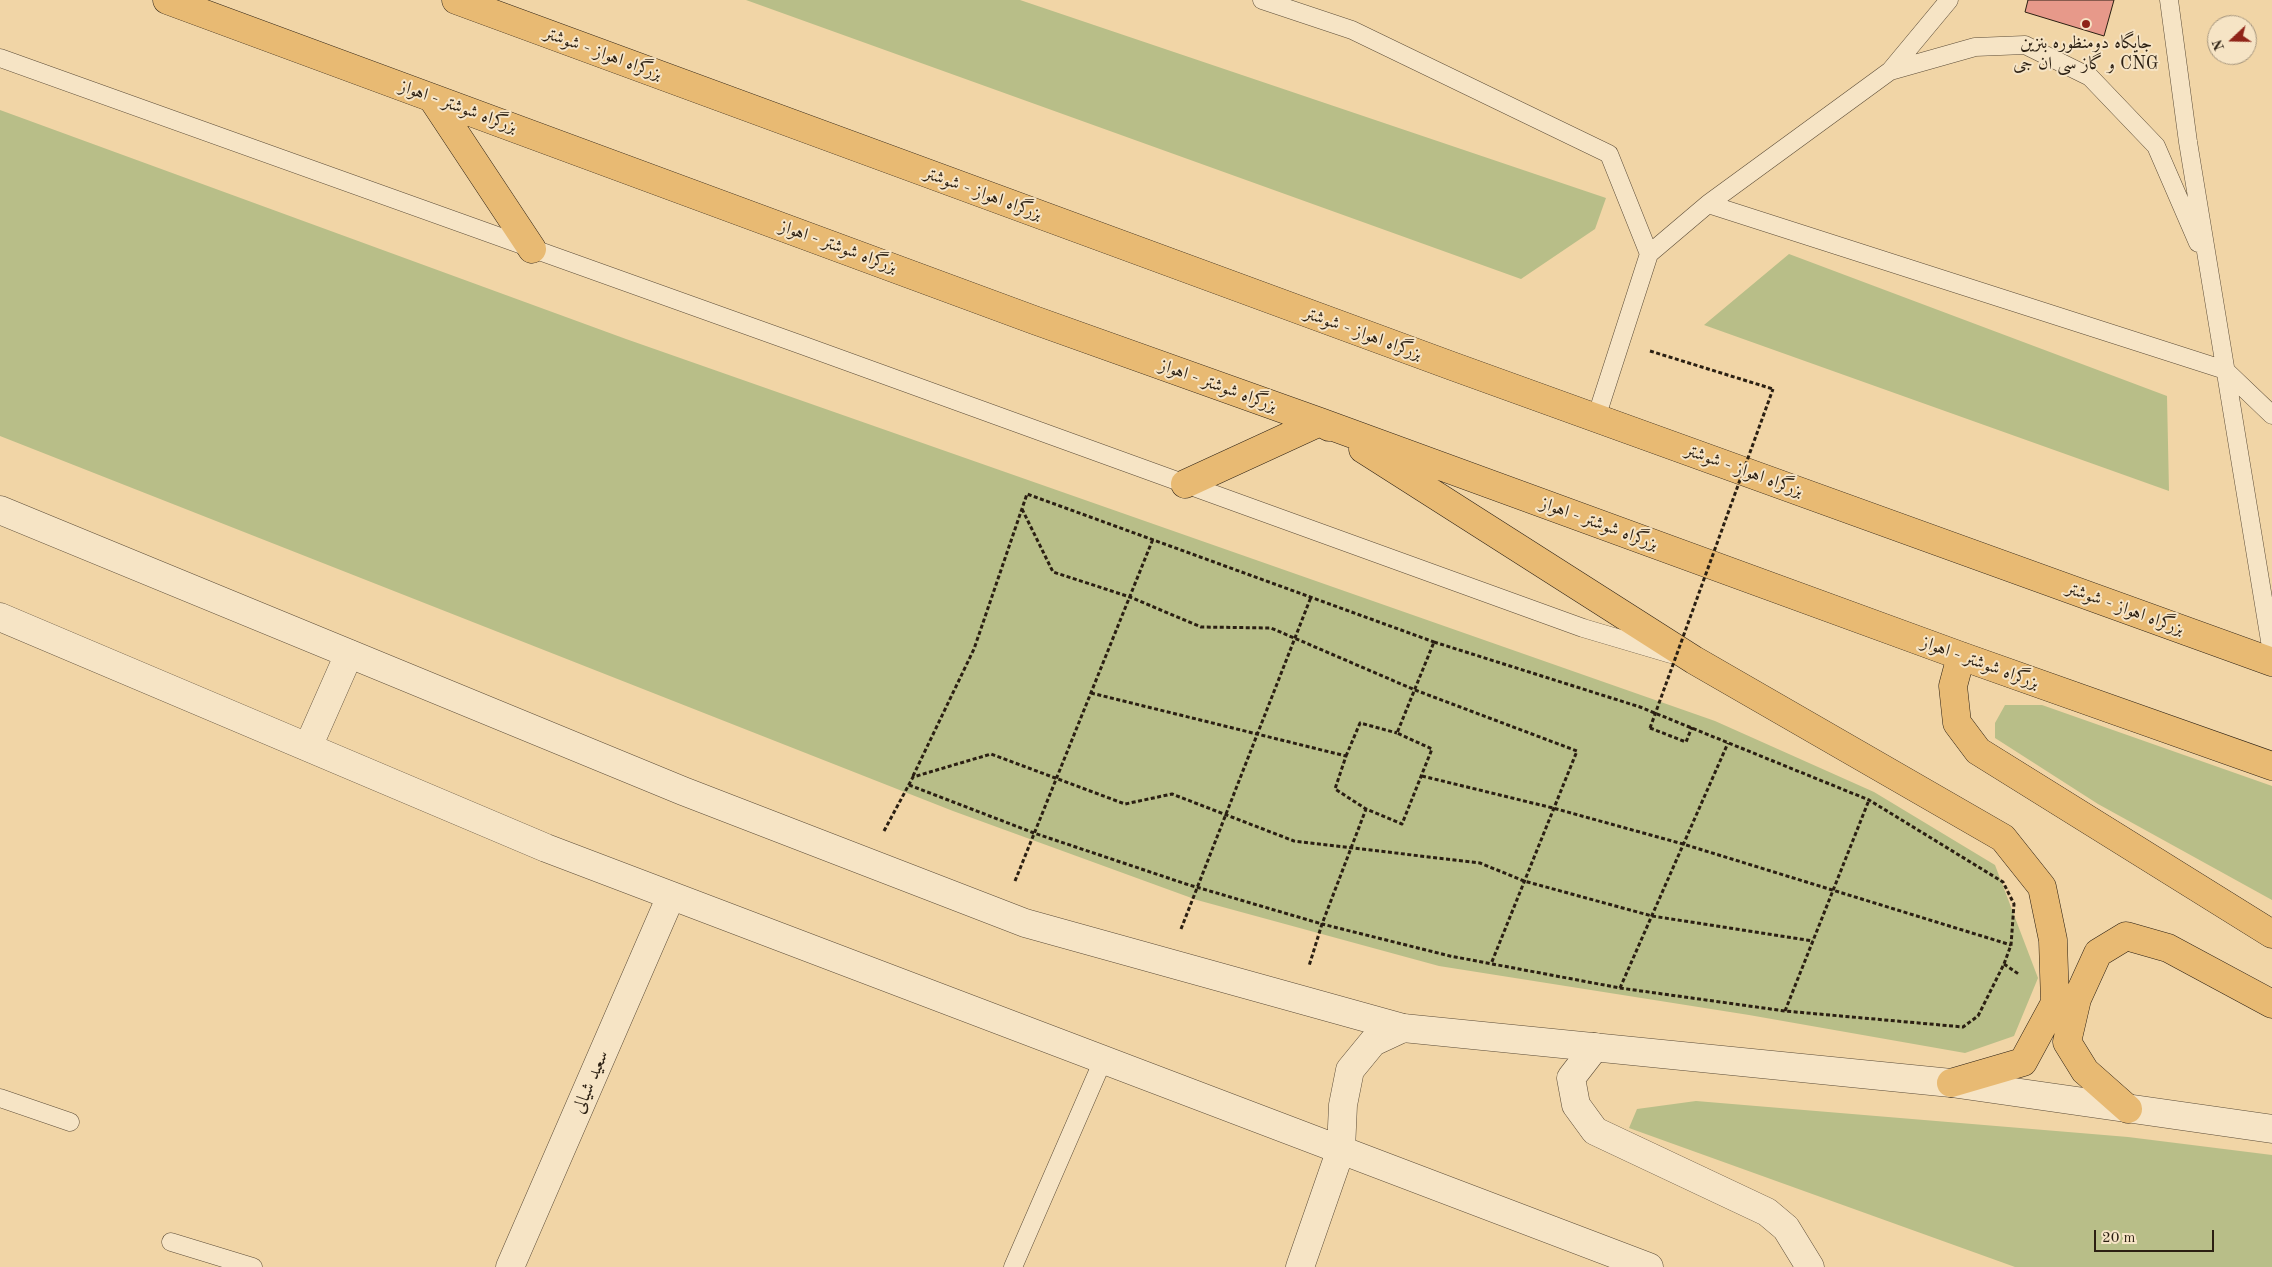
<!DOCTYPE html>
<meta charset="utf-8">
<style>
body{margin:0}
#map{position:relative;width:2272px;height:1267px;overflow:hidden;background:#f1d5a6;font-family:"Old Standard TT",serif}
canvas{display:block}
.north{position:absolute;left:2207px;top:15px;width:50px;height:50px;box-sizing:border-box;background:#f6e4c5;border:1px solid #a5957d;border-radius:50%;rotate:249deg;font-size:14px;font-weight:700;line-height:20px;text-align:center;color:#2b1f12}
.north::after{content:'';display:block;margin:auto;width:18px;height:22px;background:#8f2418;clip-path:polygon(50% 0,100% 100%,50% 72%,0 100%)}
.scale{position:absolute;left:2094px;top:1230px;width:120px;height:22px;box-sizing:border-box;border:2px solid #2b1f12;border-top:0;padding-left:6px;font-size:15px;line-height:18px;white-space:nowrap;color:#2b1f12;-webkit-text-stroke:4px #f6e4c5;paint-order:stroke}
</style>
<div id="map">
<canvas width="2272" height="1267"></canvas>
<div class="north">N</div>
<div class="scale">20 m</div>
</div>
<script>
const ctx = document.querySelector('canvas').getContext('2d');
ctx.lineJoin = 'round';
function paint(path, color) { ctx.fillStyle = color; ctx.fill(path, 'evenodd'); }
const shape = rows => new Path2D(rows.map(r => 'M' + r).join(''));
function strokePath(path, color, width, dash) { ctx.strokeStyle = color; ctx.lineWidth = width; ctx.lineCap = dash ? 'butt' : 'round'; ctx.setLineDash(dash || []); ctx.stroke(path); }
function drawText(font, color, halo, rows, align = 'center') {
  ctx.font = font + ' "Old Standard TT",Amiri,serif'; ctx.lineWidth = 4; ctx.setLineDash([]); ctx.textBaseline = 'middle'; ctx.strokeStyle = halo; ctx.fillStyle = color; for (const [text, x, y, turn = 0] of rows) {
    ctx.save(); ctx.translate(x, y); ctx.rotate((+turn || 0) * Math.PI / 180); ctx.textAlign = isNaN(turn) ? turn : align; if (halo) ctx.strokeText(text, 0, 0); ctx.fillText(text, 0, 0); ctx.restore();
  }
}
const green = shape([
 [746,0,1020,0,1606,198,1595,229,1521,279],
 [0,110,626,339,1715,721,1874,792,1995,865,2038,978,2014,1036,1965,1053,1749,1015,1439,966,1197,900,953,811,0,436],
 [1789,254,2167,396,2169,491,1704,325],
 [2005,705,2042,705,2272,786,2272,900,2098,804,1995,738,1995,723],
 [1696,1101,2128,1137,2272,1155,2272,1267,2015,1267,1629,1128,1637,1109]
]);
const building = shape([
 [2028,0,2114,0,2104,36,2025,12,2028,0]
]);
const path = shape([
 [1650,351,1773,389],
 [1022,509,1053,572,1130,597,1201,627,1271,628,1415,690,1577,751,1491,964],
 [1434,642,1640,707,1869,800,2003,882,2014,904,2011,945,2004,964,1978,1016,1963,1027,1785,1011,1620,988,1450,956,1322,924,1366,809,1402,824,1432,749,1397,733,1434,642],
 [1091,693,1346,756,1335,789,1366,809],
 [1650,728,1686,742,1692,727],
 [1346,756,1360,723,1397,733],
 [913,776,974,649,1027,494,1434,642],
 [1422,776,1553,808,1683,844,2011,945],
 [909,785,1034,833,1186,884,1322,924,1309,966],
 [884,831,913,777,991,754,1125,804,1172,794,1294,841,1480,863,1524,881,1652,916,1813,941],
 [1015,881,1153,539],
 [1181,929,1311,597],
 [2004,964,2020,975],
 [1620,988,1728,743],
 [1785,1011,1869,800]
]);
const service = shape([
 [1262,0,1352,30,1609,154,1649,254,1596,418],
 [2169,0,2188,142,2272,653],
 [0,58,799,344,1583,628,1671,654],
 [1890,71,1975,47,2025,45,2090,77,2156,146,2198,243],
 [1708,204,2225,370,2272,415],
 [1649,254,1708,204,1890,71,1949,0],
 [0,1098,70,1122],
 [171,1242,253,1267],
 [1013,1267,1103,1060]
]);
const minor = shape([
 [0,617,546,848,1649,1267],
 [308,747,349,654],
 [1595,1047,1571,1078,1576,1105,1595,1131,1767,1212,1786,1228,1810,1267],
 [510,1267,671,896],
 [1300,1267,1341,1149,1343,1105,1350,1070,1373,1042,1403,1028]
]);
const tertiary = shape([
 [0,510,683,791,1025,923,1403,1028,1951,1083,2272,1129]
]);
const trunk = shape([
 [167,0,1034,320,1320,422,1961,656,2272,766],
 [456,0,1452,366,2272,662],
 [432,98,532,249],
 [1363,449,1694,660,2003,838,2042,887,2053,940,2055,1003,2023,1062,1951,1083],
 [1185,484,1320,422,1329,427],
 [1961,656,1953,686,1957,723,1978,751,2272,934],
 [2128,1109,2085,1071,2067,1042,2077,999,2098,953,2126,936,2168,948,2272,1004]
]);
const pathBridge = shape([
 [1650,728,1773,389]
]);
const markers = [
 [2086,24,5,"#8f2418"]
];
const poiNames = [
 ["جایگاه دومنظوره بنزین",2086,43],
 ["و گاز سی ان جی CNG",2086,64]
];
const streetNames = [
 ["بزرگراه اهواز - شوشتر",603,54,20],
 ["بزرگراه شوشتر - اهواز",458,107,20],
 ["بزرگراه اهواز - شوشتر",983,194,20],
 ["بزرگراه شوشتر - اهواز",838,247,20],
 ["بزرگراه اهواز - شوشتر",1363,334,20],
 ["بزرگراه شوشتر - اهواز",1218,386,20],
 ["بزرگراه اهواز - شوشتر",1744,471,20],
 ["بزرگراه شوشتر - اهواز",1599,524,20],
 ["بزرگراه اهواز - شوشتر",2125,609,20],
 ["بزرگراه شوشتر - اهواز",1980,663,20],
 ["سعید شیالی",591,1082,-67]
];
paint(green, '#b8be88');
paint(building, '#e7998a');
strokePath(building, '#2b1f12', 1);
strokePath(service, '#5c4c37', 19);
strokePath(minor, '#5c4c37', 29);
strokePath(tertiary, '#5c4c37', 29);
strokePath(trunk, '#2b1f12', 29);
strokePath(path, '#2b1f12', 3, [4, 2.5]);
strokePath(service, '#f6e4c5', 18);
strokePath(minor, '#f6e4c5', 28);
strokePath(tertiary, '#f6e4c5', 28);
strokePath(trunk, '#e8ba73', 28);
strokePath(pathBridge, '#2b1f12', 3, [4, 2.5]);
for (const [x, y, r, color] of markers) { const dot = new Path2D(); dot.arc(x, y, r, 0, 2 * Math.PI); ctx.fillStyle = color; ctx.fill(dot); strokePath(dot, '#f6e4c5', 2); }
drawText('18px', '#2b1f12', '#f6e4c5', poiNames);
drawText('18px', '#2b1f12', '#f6e4c5', streetNames);
</script>
